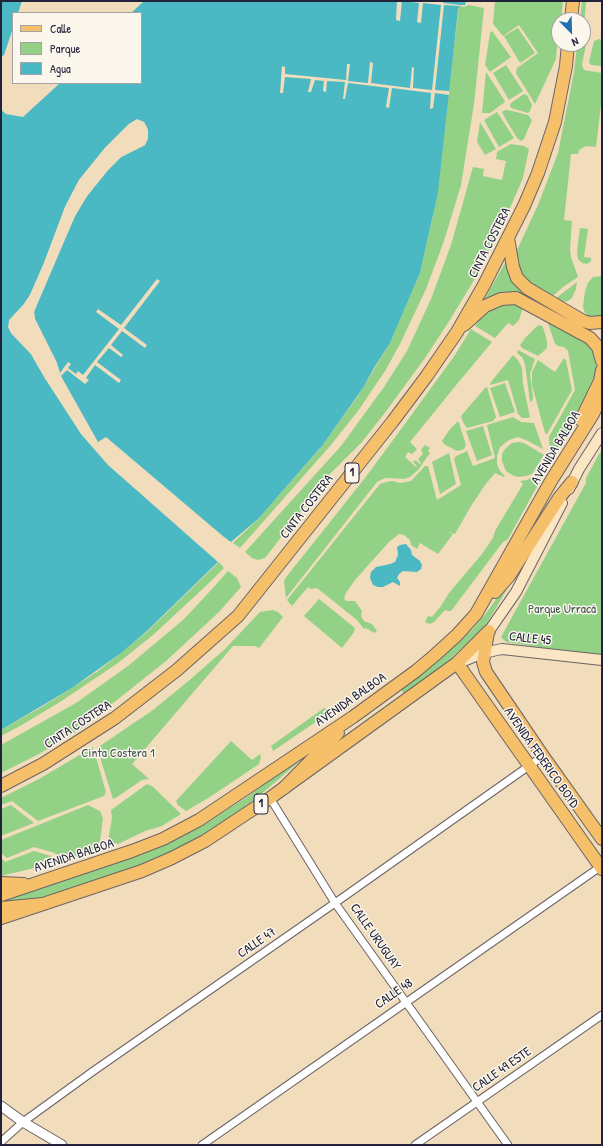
<!DOCTYPE html>
<meta charset="utf-8">
<style>
body{margin:0}
#map{position:relative;width:603px;height:1146px;overflow:hidden;background:#f1dcbc;font-family:"Patrick Hand",sans-serif}
canvas{display:block}
.frame{position:absolute;inset:0;border:2px solid #22223b;pointer-events:none}
.legend{position:absolute;left:12px;top:12px;width:130px;height:72px;box-sizing:border-box;background:#fbf7ec;border:1px solid #a4a2a5;margin:0;padding:5px 7px;list-style:none;font-size:12px;color:#22223b}
.legend li{display:flex;align-items:center;gap:8px;height:20px}
.legend b{width:20px;border:1px solid #a4a2a5}
.north{position:absolute;left:551px;top:12px;width:40px;height:40px;box-sizing:border-box;background:#fbf7ec;border:1px solid #a4a2a5;border-radius:50%;rotate:157deg;font-size:11px;font-weight:700;line-height:16px;text-align:center;color:#22223b}
.north::after{content:'';display:block;margin:auto;width:14px;height:18px;background:#1f6fb2;clip-path:polygon(50% 0,100% 100%,50% 72%,0 100%)}
</style>
<div id="map">
<canvas width="603" height="1146"></canvas>
<div class="frame"></div>
<ul class="legend">
<li><b style="height:5px;background:#f6c06b"></b>Calle</li>
<li><b style="height:11px;background:#93d187"></b>Parque</li>
<li><b style="height:11px;background:#4bb9c3"></b>Agua</li>
</ul>
<div class="north">N</div>
</div>
<script>
const ctx = document.querySelector('canvas').getContext('2d');
ctx.lineJoin = 'round';
function paint(path, color) { ctx.fillStyle = color; ctx.fill(path, 'evenodd'); }
const shape = rows => new Path2D(rows.map(r => 'M' + r).join(''));
function strokePath(path, color, width, dash) { ctx.strokeStyle = color; ctx.lineWidth = width; ctx.lineCap = dash ? 'butt' : 'round'; ctx.setLineDash(dash || []); ctx.stroke(path); }
function drawText(font, color, halo, rows, align = 'center') {
  ctx.font = font + ' "Patrick Hand",sans-serif'; ctx.lineWidth = 3; ctx.setLineDash([]); ctx.textBaseline = 'middle'; ctx.strokeStyle = halo; ctx.fillStyle = color; for (const [text, x, y, turn = 0] of rows) {
    ctx.save(); ctx.translate(x, y); ctx.rotate((+turn || 0) * Math.PI / 180); ctx.textAlign = isNaN(turn) ? turn : align; if (halo) ctx.strokeText(text, 0, 0); ctx.fillText(text, 0, 0); ctx.restore();
  }
}
const green = shape([
 [495,1,563,1,561,20,559,20,556,59,535,104,516,73,517,68,538,53,519,25,503,36,493,24],
 [582,1,586,1,584,28,588,34,582,65,584,70,602,73,602,96,596,147,586,146,579,150,578,154,571,154,564,220,572,221,570,250,571,257,578,277,563,287,553,296,528,284,522,277,516,258,517,250,538,205,558,153,574,72,577,44,583,44,583,20,580,20],
 [469,5,484,8,474,104,461,185,444,241,426,289,400,344,385,371,358,411,330,446,240,548,233,543,259,518,319,450,358,396,390,343,420,273,433,215,459,6,464,7],
 [518,28,535,53,520,63,504,36],
 [492,31,511,57,490,72,485,65,490,33],
 [599,39,602,40,602,66,591,65,589,62,594,41],
 [506,65,523,91,509,100,493,73],
 [486,72,503,98,505,102,490,113,482,113],
 [524,94,527,95,532,105,530,111,528,113,511,108,510,105,511,103],
 [505,110,508,110,528,115,532,120,524,139,521,141,517,138,505,118,502,112],
 [497,112,514,138,499,147,484,120],
 [480,122,496,149,485,155,477,142],
 [511,144,524,146,529,149,523,178,510,208,477,275,448,323,425,358,384,414,361,443,330,474,265,558,258,560,252,558,245,552,341,446,384,387,407,351,431,299,451,245,473,167,484,169,483,176,502,180,506,161,496,159,497,152],
 [580,228,588,229,584,257,591,258,591,261,587,264,582,263,578,259,577,251],
 [506,261,509,274,512,281,520,290,545,304,543,307,518,293,484,300],
 [602,276,602,317,588,316,585,313,583,307,585,291,588,283,593,277],
 [577,282,576,289,572,298,568,301,562,302,555,299],
 [516,302,522,306,522,311,519,320,513,326,508,323,495,338,475,326,485,312,501,303],
 [547,320,564,327,587,343,595,355,596,365,596,374,585,400,554,455,550,451,549,437,575,390,568,351,564,347,558,346,555,344],
 [540,325,543,327,547,341,547,347,545,350,538,356,522,348,520,345,526,337,536,327],
 [471,329,492,342,457,384,410,442,417,449,412,454,408,452,405,457,416,467,417,466,413,462,415,460,420,464,421,463,418,459,423,454,421,450,425,445,430,448,428,451,430,453,418,470,410,477,404,479,385,478,377,482,286,598,284,581,287,576,365,478,399,432,455,355],
 [518,350,535,359,530,374,533,397,532,401,530,402,525,364,522,357,517,353],
 [513,355,518,360,522,368,523,384,530,417,528,418,522,418,518,414,508,380,490,385,491,382],
 [564,358,566,360,572,390,547,434,545,433,532,385,532,372,538,360,555,372],
 [505,383,515,412,500,417,490,388],
 [487,387,496,417,493,421,467,428,463,422,461,416,485,388],
 [513,417,521,422,534,423,543,449,528,441,518,437,509,440,500,447,497,456,497,464,500,471,505,476,504,477,495,473,485,485,471,506,455,534,442,530,453,534,438,554,420,543,417,549,411,545,410,540,404,535,399,534,389,542,355,580,346,593,344,598,346,601,355,601,362,611,361,616,364,621,372,624,377,631,374,633,366,628,364,629,357,620,317,588,311,589,308,587,292,606,290,604,287,600,380,484,386,482,393,481,400,483,411,481,425,466,428,466,437,500,461,485,454,459,456,456,467,451,473,466,495,458,487,425],
 [457,422,459,422,460,426,466,445,464,449,459,451,455,450,444,444,442,441,450,429],
 [483,426,492,455,477,461,466,431],
 [518,442,524,443,544,455,532,474,526,476,518,477,512,475,506,471,502,461,502,454,505,449,512,443],
 [602,451,602,657,506,642,501,637,586,483,586,478,599,454],
 [449,453,456,484,440,494,432,462],
 [544,463,540,481,508,539,503,542,451,611,448,611,445,610,434,622,430,624,425,622,428,616,432,617,441,606,449,593,482,554,493,538,495,531,523,484,520,481,527,480,535,475],
 [526,557,486,625,445,664,404,695,401,689,441,658,472,630,487,612],
 [219,562,224,568,209,583,153,635,118,663,60,702,20,726,1,736,1,730,40,708,69,690,98,671,147,632],
 [228,571,237,578,241,587,219,612,166,661,83,727,39,754,1,773,1,745,76,703,128,666,183,620,214,587],
 [319,599,355,628,354,632,342,648,304,616],
 [273,610,278,612,283,617,259,648,255,646,233,646,132,764,149,779,142,780,117,797,113,799,97,748,153,710,186,683,224,650,260,612],
 [324,708,327,709,329,713,273,751,271,746],
 [231,741,252,760,260,754,261,757,259,764,210,797,186,811,178,805,176,801],
 [319,745,240,812,203,835,159,859,136,869,38,900,1,905,1,900,139,855,199,828,247,797],
 [93,747,106,792,104,796,38,821,12,801,1,805,1,798,39,779],
 [147,784,152,786,181,814,162,826,145,831,118,844,116,843,107,847,112,818,111,810],
 [11,805,34,823,1,836,1,809],
 [88,805,100,811,103,818,99,849,59,862,55,853,34,847,7,858,1,853,1,840],
 [34,851,51,856,55,863,1,876,1,858,5,862]
]);
const water = shape([
 [1,1,22,1,18,13,13,13,13,28,4,55,1,57],
 [144,1,466,1,465,5,460,5,458,10,438,192,433,215,420,273,390,343,374,368,363,388,322,446,259,518,231,542,224,537,106,437,98,442,61,376,57,363,35,319,34,312,37,302,75,216,87,196,108,170,121,157,145,145,148,130,144,122,137,120,129,124,105,148,79,180,65,207,44,263,30,295,24,304,9,320,11,333,31,354,46,380,81,434,108,465,218,562,146,632,121,653,72,688,1,730,1,110,6,114,23,117,60,83,141,83,141,13,131,13],
 [406,544,411,550,412,555,420,561,422,565,421,569,417,572,403,571,399,574,397,578,400,582,400,586,393,582,383,587,378,587,373,585,370,578,371,572,376,567,390,564,395,562,398,555,397,547,400,545]
]);
const pier = shape([
 [397,1,441,2,443,1,443,3,460,5,459,6,444,5,435,90,449,91,449,95,435,93,433,108,430,109,431,93,392,88,389,108,386,107,389,88,348,83,345,99,343,99,345,82,327,81,326,92,323,91,324,81,315,80,311,92,308,92,311,79,285,77,283,93,280,93,282,66,285,67,285,74,346,80,347,64,350,64,348,81,368,83,370,62,373,63,371,83,410,88,412,67,414,68,413,88,432,90,441,5,423,3,421,23,417,22,419,3,402,1,400,21,396,20],
 [137,119,144,122,148,130,148,139,145,145,121,157,108,170,87,196,75,216,34,312,35,319,57,363,56,365,33,320,32,312,35,302,74,215,85,195,106,169,120,156,143,143,146,139,146,131,142,124,137,122,130,126,106,149,80,181,67,208,46,264,32,296,26,305,11,321,10,326,13,332,33,353,48,378,46,380,31,354,11,333,8,327,9,321,24,304,30,295,44,263,65,207,79,180,105,148,129,124],
 [157,279,160,281,124,328,147,345,145,348,122,331,111,345,123,355,121,357,109,348,97,362,121,380,119,383,95,365,86,378,89,380,85,384,67,370,61,376,60,373,68,362,71,364,68,368,76,374,78,371,83,375,119,329,96,312,98,309,121,325]
]);
const minor = shape([
 [270,798,335,903,508,1145],
 [1,1142,23,1122,92,1072,335,903,543,756],
 [202,1145,600,867],
 [415,1145,602,1015]
]);
const tertiary = shape([
 [1,1106,23,1122,62,1145]
]);
const secondary = shape([
 [569,489,579,469,602,433],
 [489,631,516,592,562,503],
 [459,663,483,653,502,649,602,660]
]);
const primary = shape([
 [488,632,483,662,486,672,543,756,602,839],
 [457,663,602,869],
 [1,918,142,871,172,858,205,841,270,798,457,663,489,631]
]);
const trunk = shape([
 [571,20,573,1],
 [508,238,513,267,517,278,527,288,583,321,590,323,602,322],
 [464,325,485,306,501,299,516,298,590,338,598,347,602,361],
 [581,420,600,381,602,370],
 [495,592,509,576,559,498,572,482],
 [1,786,43,764,115,718,177,670,238,616,393,421,426,377,457,332,484,285,524,206,538,173,555,122,566,66,568,44],
 [284,788,338,733],
 [1,883,24,884],
 [1,895,132,851,163,839,199,820,353,717,416,671,435,655,457,635,476,614,551,481,593,414,602,394],
 [1,908,43,904]
]);
const shields = [
 [352,473,14],
 [261,804,14]
];
const shieldNames = [
 ["1",352,473],
 ["1",261,804]
];
const streetNames = [
 ["CINTA COSTERA",490,243,-63],
 ["AVENIDA BALBOA",556,448,-59],
 ["CINTA COSTERA",307,507,-52],
 ["CALLE 45",530,639,6],
 ["AVENIDA BALBOA",351,700,-35],
 ["CINTA COSTERA",78,725,-33],
 ["AVENIDA FEDERICO BOYD",541,758,55],
 ["AVENIDA BALBOA",74,856,-18],
 ["CALLE URUGUAY",375,937,55],
 ["CALLE 47",257,943,-35],
 ["CALLE 48",394,994,-35],
 ["CALLE 49 ESTE",502,1070,-35]
];
const parkNames = [
 ["Parque Urracá",562,610],
 ["Cinta Costera 1",118,754]
];
paint(green, '#93d187');
paint(water, '#4bb9c3');
paint(pier, '#f1dcbc');
strokePath(minor, '#6a6368', 9);
strokePath(tertiary, '#6a6368', 11);
strokePath(secondary, '#6a6368', 12);
strokePath(primary, '#6a6368', 14);
strokePath(trunk, '#6a6368', 14);
strokePath(minor, '#fff', 7);
strokePath(tertiary, '#fff', 9);
strokePath(secondary, '#fbe6c4', 10);
strokePath(primary, '#f6c06b', 12);
strokePath(trunk, '#f6c06b', 12);
for (const [x, y, w] of shields) { const box = new Path2D(); box.roundRect(x - w / 2, y - 10, w, 20, 3); ctx.fillStyle = '#fbf7ec'; ctx.fill(box); strokePath(box, '#22223b', 1); }
drawText('bold 12px', '#22223b', null, shieldNames);
drawText('13px', '#22223b', '#fbf7ec', streetNames);
drawText('13px', '#445752', '#fbf7ec', parkNames);
</script>
